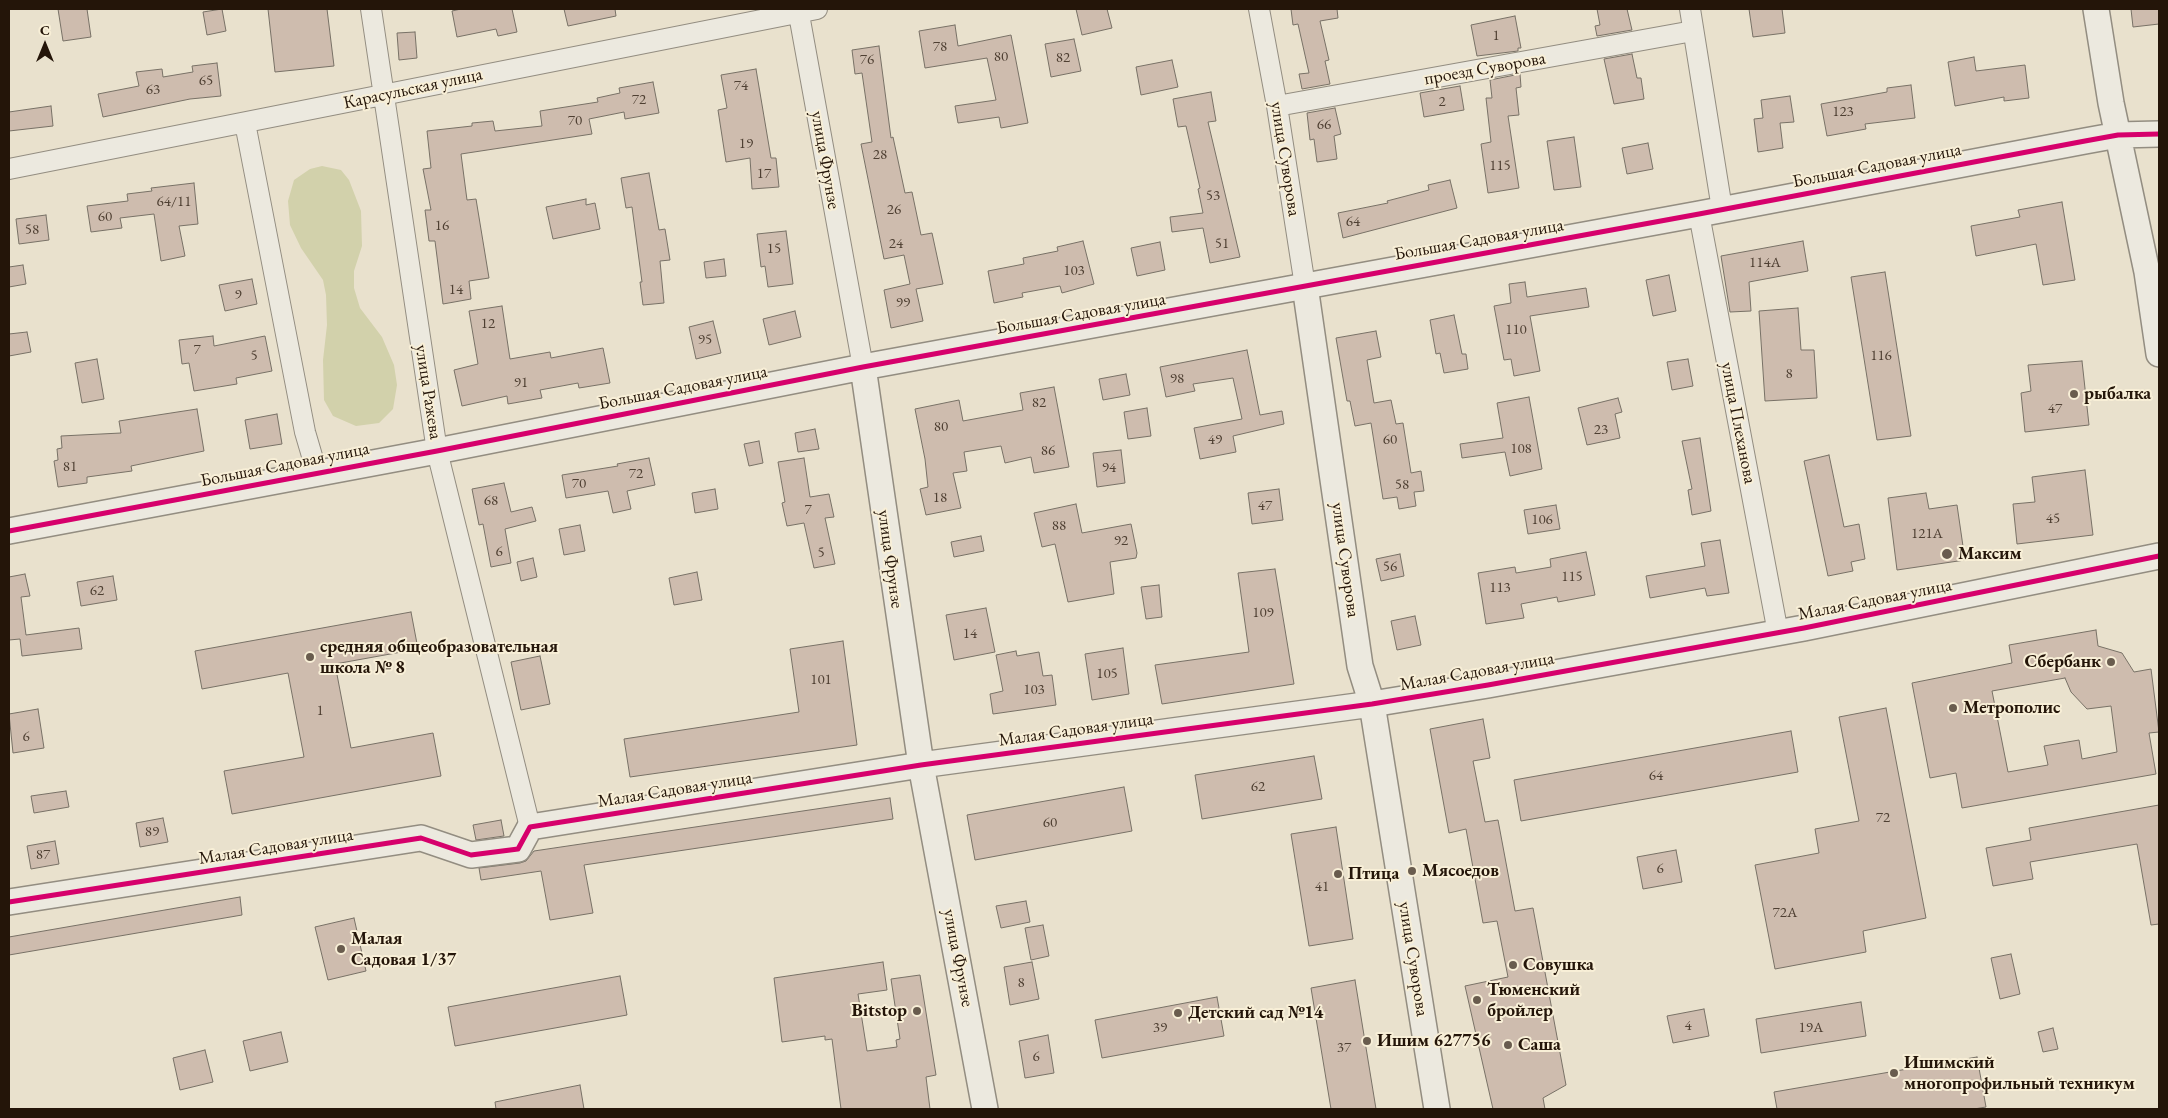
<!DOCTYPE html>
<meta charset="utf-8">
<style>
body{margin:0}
#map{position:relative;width:2168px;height:1118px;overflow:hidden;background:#e9e1cd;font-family:"EB Garamond",serif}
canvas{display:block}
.frame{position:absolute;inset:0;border:10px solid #241509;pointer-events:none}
.north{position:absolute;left:20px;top:20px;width:50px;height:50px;-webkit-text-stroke:4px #f8efd7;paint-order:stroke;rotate:0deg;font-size:14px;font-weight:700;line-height:20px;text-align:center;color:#241509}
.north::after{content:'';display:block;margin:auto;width:18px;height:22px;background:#241509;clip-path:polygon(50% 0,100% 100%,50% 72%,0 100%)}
</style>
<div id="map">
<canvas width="2168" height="1118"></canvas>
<div class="frame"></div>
<div class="north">С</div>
</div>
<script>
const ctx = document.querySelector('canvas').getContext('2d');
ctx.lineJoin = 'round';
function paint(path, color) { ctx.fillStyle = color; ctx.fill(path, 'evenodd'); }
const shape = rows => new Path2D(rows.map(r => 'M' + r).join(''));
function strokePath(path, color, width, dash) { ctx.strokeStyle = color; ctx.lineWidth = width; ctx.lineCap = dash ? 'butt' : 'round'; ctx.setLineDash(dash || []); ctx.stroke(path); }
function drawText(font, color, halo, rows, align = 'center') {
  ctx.font = font + ' "EB Garamond",serif'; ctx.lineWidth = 4; ctx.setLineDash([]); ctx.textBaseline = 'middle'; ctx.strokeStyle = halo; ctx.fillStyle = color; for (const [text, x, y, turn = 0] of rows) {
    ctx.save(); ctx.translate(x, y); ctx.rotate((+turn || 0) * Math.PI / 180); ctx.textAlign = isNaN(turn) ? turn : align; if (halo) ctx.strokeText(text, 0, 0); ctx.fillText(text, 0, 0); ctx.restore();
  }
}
const green = shape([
 [322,166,341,170,349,180,361,211,362,246,354,271,354,288,360,308,382,337,394,365,397,385,393,409,379,423,356,426,333,416,324,400,323,360,327,325,326,295,323,280,301,248,290,225,288,201,294,180,310,169]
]);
const building = shape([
 [58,9,87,9,91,37,63,41,58,9],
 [222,9,226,31,207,35,203,12,222,9],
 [268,9,327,9,334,66,275,72,268,9],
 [461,9,512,9,517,32,498,36,496,29,457,37,452,11,461,9],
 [564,9,615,9,616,16,568,26,564,9],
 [1076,9,1107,9,1112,28,1082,35,1076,9],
 [1291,9,1337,9,1338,18,1320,21,1329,60,1325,61,1330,84,1302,89,1299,74,1309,73,1298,24,1293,25,1291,9],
 [1597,9,1627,9,1632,30,1597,36,1595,26,1600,25,1597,9],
 [1749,9,1782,9,1785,33,1753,37,1749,9],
 [2131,9,2159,9,2159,24,2133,27,2131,9],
 [1515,16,1521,48,1518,48,1518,51,1477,56,1471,25,1515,16],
 [955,25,958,46,1011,35,1028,123,1001,128,999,117,958,123,955,106,996,100,987,58,925,68,919,31,955,25],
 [415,32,417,58,399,60,397,33,415,32],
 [1074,39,1081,71,1051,77,1045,44,1074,39],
 [879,46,891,138,893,137,905,193,912,192,921,235,932,233,943,284,916,289,923,321,891,328,884,290,910,284,904,255,884,259,861,144,872,142,862,73,855,74,852,50,879,46],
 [1632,54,1637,78,1641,78,1644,99,1614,104,1604,59,1632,54],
 [1974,57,1976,71,2025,65,2029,98,2004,101,2004,97,1955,106,1948,62,1974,57],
 [1172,60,1178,87,1141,95,1136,67,1172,60],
 [217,63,221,96,190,99,103,117,98,94,139,86,136,72,162,69,163,77,193,72,192,66,217,63],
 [756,69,771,158,776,158,779,187,752,189,750,158,726,162,718,110,727,108,721,75,756,69],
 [1520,74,1521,87,1516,88,1519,115,1508,116,1519,188,1488,193,1481,144,1491,142,1486,98,1492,98,1490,80,1520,74],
 [653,82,659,113,625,119,624,112,589,119,592,134,461,154,467,200,476,199,489,278,469,281,471,299,443,304,435,241,429,241,425,210,431,210,423,169,431,168,427,131,472,126,472,123,493,121,495,131,542,126,540,111,598,102,597,98,620,93,619,88,653,82],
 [1911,85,1915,118,1865,124,1866,129,1827,136,1821,104,1887,92,1887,88,1911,85],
 [1460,86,1464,110,1424,117,1420,93,1460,86],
 [1211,92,1216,121,1208,122,1240,257,1210,263,1203,228,1172,232,1170,217,1203,213,1198,189,1200,188,1186,126,1178,127,1173,99,1211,92],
 [1790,96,1794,122,1780,123,1783,148,1758,152,1754,119,1763,118,1761,100,1790,96],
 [51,106,53,126,9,131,9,112,51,106],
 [1335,108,1341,134,1334,136,1337,159,1317,162,1314,139,1310,140,1307,113,1335,108],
 [1574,137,1581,187,1554,190,1547,141,1574,137],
 [1648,143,1653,169,1627,174,1622,148,1648,143],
 [649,173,659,230,665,229,670,260,660,261,664,303,643,305,640,282,642,282,632,207,626,208,621,178,649,173],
 [1450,180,1457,208,1343,238,1338,213,1388,203,1387,201,1429,190,1428,185,1450,180],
 [194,183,198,224,179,226,185,256,161,261,154,214,120,218,122,228,91,232,87,206,128,201,127,194,152,191,151,188,194,183],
 [586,199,586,205,595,203,600,229,553,239,546,207,586,199],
 [2062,202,2075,280,2043,285,2036,244,1976,256,1971,226,2020,217,2018,210,2062,202],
 [46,215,49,240,19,244,16,219,46,215],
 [786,231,793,284,768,287,765,266,761,267,757,234,786,231],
 [1083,241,1094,284,1062,293,1060,286,1022,293,1023,297,994,303,988,271,1024,264,1023,258,1058,251,1057,247,1083,241],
 [1803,241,1808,271,1749,282,1751,311,1730,312,1721,256,1803,241],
 [1160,242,1165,270,1137,276,1131,248,1160,242],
 [724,259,726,276,706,278,704,262,724,259],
 [23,265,26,284,9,287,9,267,23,265],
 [1885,272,1911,436,1877,440,1851,277,1885,272],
 [1669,275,1676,311,1653,316,1646,280,1669,275],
 [252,279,257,304,225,311,219,285,252,279],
 [1525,282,1527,297,1586,288,1589,307,1530,316,1540,371,1514,376,1511,359,1504,360,1494,306,1511,303,1509,284,1525,282],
 [502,306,510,359,550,352,551,358,603,348,610,383,579,388,578,383,540,390,542,398,508,404,507,396,462,406,454,370,478,364,469,311,502,306],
 [1798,308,1801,350,1814,350,1817,398,1765,401,1759,311,1798,308],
 [795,311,801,337,769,345,763,319,795,311],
 [1454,315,1462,354,1466,354,1468,369,1444,373,1440,353,1436,354,1430,320,1454,315],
 [713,321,721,353,696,359,689,327,713,321],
 [1376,331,1381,357,1367,360,1374,403,1391,400,1396,424,1403,423,1411,473,1421,471,1424,491,1414,492,1416,506,1399,509,1397,497,1383,499,1371,423,1355,426,1350,401,1347,401,1336,338,1376,331],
 [27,332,31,352,9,356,9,334,27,332],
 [213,336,214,346,265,336,272,371,236,378,237,384,194,391,189,363,182,364,179,340,213,336],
 [1247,350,1260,415,1282,411,1284,424,1233,436,1236,452,1200,459,1194,428,1242,419,1233,378,1193,384,1195,391,1166,397,1160,367,1247,350],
 [97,359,104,399,82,403,75,363,97,359],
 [1688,359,1693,386,1672,390,1667,362,1688,359],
 [2082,361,2089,425,2025,432,2021,393,2031,391,2028,365,2082,361],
 [1126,374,1130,395,1103,400,1099,379,1126,374],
 [1054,387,1069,467,1034,473,1031,457,1005,463,1001,446,964,452,967,471,953,473,961,508,926,515,920,489,928,487,925,459,915,409,959,400,963,421,1023,410,1020,393,1054,387],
 [1529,397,1542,469,1510,476,1505,452,1462,458,1460,444,1503,438,1497,403,1529,397],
 [1618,398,1622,412,1615,414,1620,438,1587,445,1578,408,1618,398],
 [1147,408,1151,436,1128,439,1124,412,1147,408],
 [197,409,204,451,131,466,132,471,87,477,87,483,58,487,54,461,58,460,57,449,62,448,61,436,121,433,119,421,197,409],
 [277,414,282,444,250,449,245,420,277,414],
 [815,429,819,449,798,452,795,433,815,429],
 [1700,438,1711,511,1692,515,1688,490,1692,489,1682,441,1700,438],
 [759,441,763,463,749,466,744,444,759,441],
 [1121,450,1125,483,1097,487,1093,453,1121,450],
 [1829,455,1844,527,1859,524,1865,559,1851,562,1853,571,1828,576,1804,461,1829,455],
 [649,458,655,485,627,491,631,509,613,513,608,491,566,498,562,475,618,466,617,464,649,458],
 [804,458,810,497,829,494,834,517,825,518,835,564,814,568,804,523,787,526,782,503,785,502,778,462,804,458],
 [2085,470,2093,535,2017,544,2013,504,2035,502,2032,477,2085,470],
 [504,483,511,512,532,507,536,521,505,529,511,563,491,567,483,524,479,525,472,489,504,483],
 [715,489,718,509,695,513,692,493,715,489],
 [1279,489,1283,520,1252,524,1248,493,1279,489],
 [1926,493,1929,509,1957,505,1965,560,1897,570,1888,498,1926,493],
 [1076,504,1082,533,1131,524,1137,553,1136,558,1110,562,1114,594,1068,602,1055,544,1042,547,1034,513,1076,504],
 [1556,505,1560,529,1528,534,1524,510,1556,505],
 [580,525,585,551,564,555,559,529,580,525],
 [981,536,984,551,954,557,951,542,981,536],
 [1720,540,1729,593,1707,596,1705,588,1650,598,1646,576,1705,566,1701,543,1720,540],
 [1586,552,1595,595,1558,602,1557,597,1521,604,1524,618,1486,624,1478,573,1515,567,1516,573,1551,567,1550,559,1586,552],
 [1400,554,1404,576,1381,581,1376,559,1400,554],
 [533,558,537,577,521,581,517,562,533,558],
 [1275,569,1294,684,1162,704,1155,665,1249,652,1238,573,1275,569],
 [697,572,702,600,674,605,669,578,697,572],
 [25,574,30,596,21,597,26,635,79,628,82,649,22,656,20,639,9,640,9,577,25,574],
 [113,576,117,600,81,606,77,582,113,576],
 [1159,585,1162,617,1146,619,1141,587,1159,585],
 [986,608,995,652,954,660,946,615,986,608],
 [411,612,418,649,335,664,351,748,433,733,441,776,232,814,224,771,304,757,288,673,202,689,195,651,411,612],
 [1415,616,1421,645,1397,650,1391,621,1415,616],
 [2096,630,2098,646,2122,653,2134,672,2151,669,2159,732,2149,733,2156,774,1962,808,1956,773,1930,778,1912,683,2012,663,2009,645,2096,630],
 [2065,678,2071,692,2087,709,2111,706,2117,752,2082,759,2079,740,2044,746,2048,765,2008,772,1992,691,2065,678],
 [843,641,857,745,630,777,624,739,799,712,790,649,843,641],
 [1123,648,1129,694,1092,700,1085,654,1123,648],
 [1016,651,1017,656,1039,652,1043,676,1052,675,1056,705,993,714,990,694,1003,691,996,655,1016,651],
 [540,656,550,704,521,710,511,662,540,656],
 [1886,708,1926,918,1863,931,1866,952,1775,969,1755,865,1819,853,1815,829,1859,821,1839,717,1886,708],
 [38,709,44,748,13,753,9,714,38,709],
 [1483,719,1490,758,1473,761,1485,822,1498,820,1515,911,1533,908,1566,1085,1543,1098,1545,1109,1493,1109,1465,986,1508,977,1497,921,1483,923,1466,829,1449,833,1430,729,1483,719],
 [1791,731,1798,772,1521,821,1514,780,1791,731],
 [1314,756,1322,799,1202,819,1195,775,1314,756],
 [1124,787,1132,831,975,860,967,815,1124,787],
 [66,791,69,807,34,813,31,796,66,791],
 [890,798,893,819,584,865,593,913,550,920,541,871,481,880,479,868,520,863,526,861,534,851,890,798],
 [2159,805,2159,924,2151,925,2137,844,2030,862,2033,879,1993,886,1986,848,2031,840,2029,828,2159,805],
 [163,818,168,842,140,847,136,823,163,818],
 [501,820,504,836,476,840,473,825,501,820],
 [1336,827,1353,939,1309,946,1291,834,1336,827],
 [55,841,59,864,31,869,27,846,55,841],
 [1676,850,1682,882,1643,889,1637,857,1676,850],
 [240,897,242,915,9,955,9,937,240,897],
 [1026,901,1030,922,1001,928,996,906,1026,901],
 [354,918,366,971,328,980,315,927,354,918],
 [1043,925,1049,956,1031,960,1025,928,1043,925],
 [2011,954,2020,994,2000,999,1991,958,2011,954],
 [883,962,887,990,858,994,867,1051,897,1047,896,1040,900,1039,891,979,920,975,936,1075,926,1077,930,1109,841,1109,832,1039,825,1040,825,1036,782,1042,774,978,883,962],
 [1032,962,1039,999,1010,1005,1004,967,1032,962],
 [620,976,627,1015,455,1046,448,1007,620,976],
 [1355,980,1376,1109,1331,1109,1311,988,1355,980],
 [1217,997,1224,1036,1102,1058,1095,1020,1217,997],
 [1861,1002,1866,1036,1761,1053,1756,1019,1861,1002],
 [1704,1009,1709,1036,1673,1043,1667,1016,1704,1009],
 [2053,1028,2058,1049,2043,1052,2038,1032,2053,1028],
 [281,1032,288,1062,250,1071,243,1041,281,1032],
 [1048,1035,1054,1073,1025,1078,1019,1041,1048,1035],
 [205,1050,213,1082,180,1090,173,1058,205,1050],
 [1977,1057,1986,1107,1974,1109,1777,1109,1774,1092,1977,1057],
 [580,1085,584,1109,496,1109,495,1102,580,1085]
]);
const minor = shape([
 [371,9,437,451,530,827],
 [798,9,863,367],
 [1259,9,1277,106,1305,286],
 [1690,9,1722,209],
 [1277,106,1693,31],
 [245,123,305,432,317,473],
 [9,169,817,9],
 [1699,214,1778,633]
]);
const tertiary = shape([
 [2096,9,2111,103,2147,272,2159,354],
 [1305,286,1360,666,1372,704,1437,1109],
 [863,367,921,765,985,1109],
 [9,531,437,451,863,367,1699,214,2085,141,2118,135,2159,134],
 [9,902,421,838,471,855,518,849,530,827,921,765,1372,704,1488,685,1804,628,2159,556]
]);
const cycleway = shape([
 [9,531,437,451,863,367,1699,214,2085,141,2118,135,2159,134],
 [9,902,421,838,471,855,518,849,530,827,921,765,1372,704,1488,685,1804,628,2159,556]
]);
const markers = [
 [2074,394,5,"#695c4e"],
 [1947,554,6,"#695c4e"],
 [310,657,5,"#695c4e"],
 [2111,662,5,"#695c4e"],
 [1953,708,5,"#695c4e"],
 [1412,871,5,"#695c4e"],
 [1338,874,5,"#695c4e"],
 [341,949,5,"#695c4e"],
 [1513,965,5,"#695c4e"],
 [1477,1000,5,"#695c4e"],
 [917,1011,5,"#695c4e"],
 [1178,1013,5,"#695c4e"],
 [1367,1041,5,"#695c4e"],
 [1508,1045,5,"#695c4e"],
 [1894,1073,5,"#695c4e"]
];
const numberNames = [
 ["1",1496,36],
 ["78",940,47],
 ["80",1001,57],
 ["82",1063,58],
 ["76",867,60],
 ["65",206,81],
 ["74",741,86],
 ["63",153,90],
 ["72",639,100],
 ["2",1442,102],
 ["123",1843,112],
 ["70",575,121],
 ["66",1324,125],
 ["19",746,144],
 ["28",880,155],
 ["115",1500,166],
 ["17",764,174],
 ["53",1213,196],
 ["64/11",174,202],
 ["26",894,210],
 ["60",105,217],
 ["64",1353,222],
 ["16",442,226],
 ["58",32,230],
 ["24",896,244],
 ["51",1222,244],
 ["15",774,249],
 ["114А",1765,263],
 ["103",1074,271],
 ["14",456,290],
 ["9",238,295],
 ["99",903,303],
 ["12",488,324],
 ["110",1516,330],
 ["95",705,340],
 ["7",197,350],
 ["5",254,356],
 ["116",1881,356],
 ["8",1789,374],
 ["98",1177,379],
 ["91",521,383],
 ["82",1039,403],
 ["47",2055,409],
 ["80",941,427],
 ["23",1601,430],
 ["49",1215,440],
 ["60",1390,440],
 ["108",1521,449],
 ["86",1048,451],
 ["81",70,467],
 ["94",1109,468],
 ["72",636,474],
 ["70",579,484],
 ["58",1402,485],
 ["18",940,498],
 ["68",491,501],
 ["47",1265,506],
 ["7",808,510],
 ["45",2053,519],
 ["106",1542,520],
 ["88",1059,526],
 ["121А",1927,534],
 ["92",1121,541],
 ["6",499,552],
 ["5",821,553],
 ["56",1390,567],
 ["115",1572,577],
 ["113",1500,588],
 ["62",97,591],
 ["109",1263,613],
 ["14",970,634],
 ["105",1107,674],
 ["101",821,680],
 ["103",1034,690],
 ["1",320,711],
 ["6",26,737],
 ["64",1656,776],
 ["62",1258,787],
 ["72",1883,818],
 ["60",1050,823],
 ["89",152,832],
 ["87",43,855],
 ["6",1660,869],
 ["41",1322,887],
 ["72А",1785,913],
 ["8",1021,983],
 ["4",1688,1026],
 ["39",1160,1028],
 ["19А",1811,1028],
 ["37",1344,1048],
 ["6",1036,1057]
];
const streetNames = [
 ["проезд Суворова",1485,69,-10],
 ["Карасульская улица",413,89,-12],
 ["улица Суворова",1285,159,81],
 ["улица Фрунзе",825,160,80],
 ["Большая Садовая улица",1877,166,-11],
 ["Большая Садовая улица",1479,240,-10],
 ["Большая Садовая улица",1081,314,-10],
 ["Большая Садовая улица",683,388,-11],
 ["улица Ражева",428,392,81],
 ["улица Плеханова",1738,423,79],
 ["Большая Садовая улица",285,465,-11],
 ["улица Фрунзе",890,559,82],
 ["улица Суворова",1345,560,82],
 ["Малая Садовая улица",1875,600,-11],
 ["Малая Садовая улица",1477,672,-10],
 ["Малая Садовая улица",1076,730,-8],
 ["Малая Садовая улица",675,790,-9],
 ["Малая Садовая улица",276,847,-9],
 ["улица Фрунзе",958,958,79],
 ["улица Суворова",1413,959,81]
];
const poiNames = [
 ["рыбалка",2084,394],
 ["Максим",1958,554],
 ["средняя общеобразовательная",320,647],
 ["школа № 8",320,668],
 ["Сбербанк",2101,662,"right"],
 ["Метрополис",1963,708],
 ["Мясоедов",1422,871],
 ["Птица",1348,874],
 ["Малая",351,939],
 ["Садовая 1/37",351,960],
 ["Совушка",1523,965],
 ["Тюменский",1487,990],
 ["бройлер",1487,1011],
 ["Bitstop",907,1011,"right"],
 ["Детский сад №14",1188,1013],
 ["Ишим 627756",1377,1041],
 ["Саша",1518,1045],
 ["Ишимский",1904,1063],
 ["многопрофильный техникум",1904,1084]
];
paint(green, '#d2d1ab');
paint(building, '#cebcae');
strokePath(building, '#787166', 1);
strokePath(minor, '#938d81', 22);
strokePath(tertiary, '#938d81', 28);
strokePath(minor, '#ece9df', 20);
strokePath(tertiary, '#ece9df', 25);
strokePath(cycleway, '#d6006c', 5);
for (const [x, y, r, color] of markers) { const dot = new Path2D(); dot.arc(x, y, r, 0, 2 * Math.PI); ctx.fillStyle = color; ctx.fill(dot); strokePath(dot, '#f8efd7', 2); }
drawText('15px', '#4e3f32', null, numberNames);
drawText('18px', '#241509', '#f8efd7', streetNames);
drawText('bold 18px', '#241509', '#f8efd7', poiNames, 'left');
</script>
